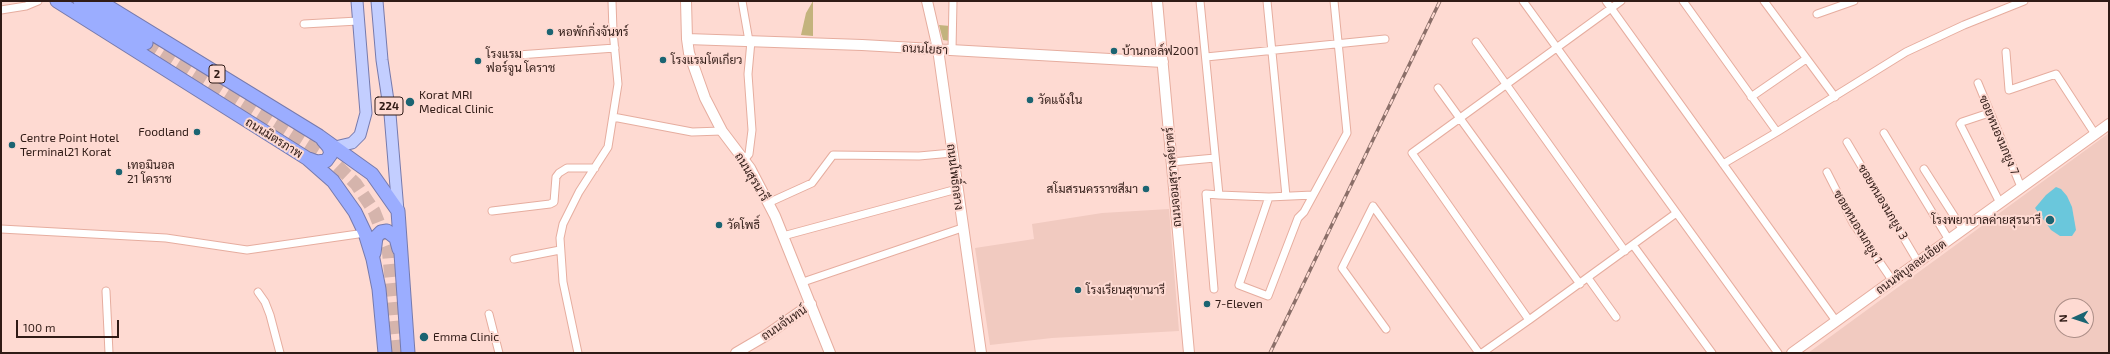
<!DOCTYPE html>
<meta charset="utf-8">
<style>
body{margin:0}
#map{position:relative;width:2110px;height:354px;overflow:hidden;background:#fedad2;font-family:"Exo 2",sans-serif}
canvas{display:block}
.frame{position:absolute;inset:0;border:2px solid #301b16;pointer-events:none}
.north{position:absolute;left:2054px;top:298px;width:40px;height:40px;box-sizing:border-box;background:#fedad2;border:1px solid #ac8e87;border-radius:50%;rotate:267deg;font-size:11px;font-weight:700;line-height:16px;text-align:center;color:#301b16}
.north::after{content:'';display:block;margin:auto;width:14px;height:18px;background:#1b6472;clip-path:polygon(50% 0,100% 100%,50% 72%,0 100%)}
.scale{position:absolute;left:16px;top:320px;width:103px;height:18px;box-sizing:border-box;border:2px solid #301b16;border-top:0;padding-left:5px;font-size:12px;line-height:14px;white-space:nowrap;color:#301b16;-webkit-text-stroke:3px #fedad2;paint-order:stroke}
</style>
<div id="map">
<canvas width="2110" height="354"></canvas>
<div class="frame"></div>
<div class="north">N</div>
<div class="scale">100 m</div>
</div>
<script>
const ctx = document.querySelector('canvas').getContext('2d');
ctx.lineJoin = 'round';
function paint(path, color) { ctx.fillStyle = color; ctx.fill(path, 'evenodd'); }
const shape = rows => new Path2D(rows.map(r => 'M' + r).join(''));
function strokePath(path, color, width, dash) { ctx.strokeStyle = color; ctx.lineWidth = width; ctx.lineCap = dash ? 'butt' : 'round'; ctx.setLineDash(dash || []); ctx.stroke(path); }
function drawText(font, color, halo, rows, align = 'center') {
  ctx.font = font + ' "Exo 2",Sarabun,sans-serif'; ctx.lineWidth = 4; ctx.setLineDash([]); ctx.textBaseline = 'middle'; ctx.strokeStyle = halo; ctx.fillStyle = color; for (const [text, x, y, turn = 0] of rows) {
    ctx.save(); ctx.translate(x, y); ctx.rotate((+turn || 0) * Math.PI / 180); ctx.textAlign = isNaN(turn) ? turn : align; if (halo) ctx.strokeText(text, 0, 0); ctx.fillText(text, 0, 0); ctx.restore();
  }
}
const built = shape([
 [2109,133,2109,353,1808,353],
 [2062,306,2086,306,2086,330,2062,330],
 [1169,209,1179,331,1052,338,990,345,975,248,1034,239,1032,224,1102,213]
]);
const green = shape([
 [813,1,813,36,801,35,806,13],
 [939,25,950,26,950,41,943,40]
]);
const water = shape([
 [2056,187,2061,189,2067,196,2072,207,2076,230,2072,236,2060,236,2051,230,2035,208,2046,195]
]);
const highwayTunnel = shape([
 [146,43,329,158,356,184,374,211,388,247,398,353]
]);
const street = shape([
 [742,1,749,41],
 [1200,1,1219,195,1206,194,1214,289],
 [1267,1,1286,196],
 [1523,1,1778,353],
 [1606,1,1836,321],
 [1683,1,1777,132,1723,164],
 [1764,1,1835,97],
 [1,10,26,6,38,1],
 [1817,14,1854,1],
 [304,24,358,21],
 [1476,42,1625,251],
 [952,50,953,1],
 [2006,52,2009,90,2056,74,2095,134],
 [518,55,615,48],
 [1206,57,1385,39],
 [1978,83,2021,187],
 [1438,88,1580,284],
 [1751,97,1806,59],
 [1989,113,1962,122,1960,124,2000,203],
 [613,117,692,132,722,131],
 [1777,132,1906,52,1964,25,2024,1],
 [1884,133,1949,240],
 [1847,142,1918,262],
 [744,160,749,154,752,130,748,74,751,41],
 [1172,162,1215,158],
 [1924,169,1963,230],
 [1827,172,1853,223,1892,280],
 [1219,195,1269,197,1313,195],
 [1269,197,1239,285,1268,296,1298,218,1304,212,1347,133,1334,1],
 [768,203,812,183,833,155,919,156,952,153],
 [492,211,550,204,554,202,556,177,559,173,567,168,595,168],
 [1,229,166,238,247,250,365,233],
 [783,236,957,189],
 [1633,245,1712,353],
 [514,259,560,250],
 [1588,278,1616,317],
 [803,282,962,228],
 [106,291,109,353],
 [258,292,265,302,270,315,280,353],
 [489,314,499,353],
 [1529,320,1675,214],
 [1386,329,1342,268,1373,206,1479,353],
 [578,353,563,282,560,238,563,224,579,192,608,147,618,84,613,31,612,1],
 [1482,353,1529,320,1412,153,1621,1]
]);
const secondary = shape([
 [686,1,687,39,689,53,705,98,722,131,750,168,775,216,830,353],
 [927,1,938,49,981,353],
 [1157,1,1189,353],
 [687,39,862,45,1163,62],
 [736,353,765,336,811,304],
 [1792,353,2109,124]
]);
const primary = shape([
 [377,1,382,60,390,114,398,211],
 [335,147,352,143,360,135,366,113,357,1]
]);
const highway = shape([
 [57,1,308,159,333,181,355,212,365,233,373,259,379,289,385,353],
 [80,1,146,43],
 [99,1,319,136,372,174,398,211,408,353],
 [309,159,317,162,326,161,331,154,329,147,323,140],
 [374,253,376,237,381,232,387,231,396,238,399,249]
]);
const rail = shape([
 [1270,353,1440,1]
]);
const markers = [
 [550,32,4,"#1b6472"],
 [1114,51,4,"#1b6472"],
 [663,60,4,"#1b6472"],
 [478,61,4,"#1b6472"],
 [1030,100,4,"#1b6472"],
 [410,102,5,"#1b6472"],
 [197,132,4,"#1b6472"],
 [12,145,4,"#1b6472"],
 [119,172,4,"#1b6472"],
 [1146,189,4,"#1b6472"],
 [2050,220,5,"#1b6472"],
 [719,225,4,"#1b6472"],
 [1078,290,4,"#1b6472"],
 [1207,304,4,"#1b6472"],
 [424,337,5,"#1b6472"]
];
const shields = [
 [217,74,16],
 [389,106,28]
];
const shieldNames = [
 ["2",217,74],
 ["224",389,106]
];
const poiNames = [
 ["หอพักกิ่งจันทร์",558,32],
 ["บ้านกอล์ฟ2001",1122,51],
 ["โรงแรม",486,54],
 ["ฟอร์จูน โคราช",486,68],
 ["โรงแรมโตเกียว",671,60],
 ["Korat MRI",419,95],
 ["Medical Clinic",419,109],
 ["วัดแจ้งใน",1038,100],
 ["Foodland",189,132,"right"],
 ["Centre Point Hotel",20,138],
 ["Terminal21 Korat",20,152],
 ["เทอมินอล",127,165],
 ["21 โคราช",127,179],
 ["สโมสรนครราชสีมา",1138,189,"right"],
 ["โรงพยาบาลค่ายสุรนารี",2041,220,"right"],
 ["วัดโพธิ์",727,225],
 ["โรงเรียนสุขานารี",1086,290],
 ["7-Eleven",1215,304],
 ["Emma Clinic",433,337]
];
const streetNames = [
 ["ถนนโยธา",925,49,3],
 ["ซอยหนองนกยูง 7",1999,135,67],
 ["ถนนมิตรภาพ",274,138,32],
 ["ถนนสุรนารี",752,177,59],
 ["ถนนโพธิ์กลาง",955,177,83],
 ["ถนนจอมสุรางค์ยาตร์",1173,177,-95],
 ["ซอยหนองนกยูง 3",1883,202,59],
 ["ซอยหนองนกยูง 1",1858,227,59],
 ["ถนนพิบูลละเอียด",1911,267,-36],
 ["ถนนจันทน์",784,323,-34]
];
paint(built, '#f1cac0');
paint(green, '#c3b37d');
paint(water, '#6ac7dc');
strokePath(highwayTunnel, '#d5b4ac', 13, [13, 6]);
strokePath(street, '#e6ad9f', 9);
strokePath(secondary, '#e6ad9f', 12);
strokePath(primary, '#767aad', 13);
strokePath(highway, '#767aad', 15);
strokePath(street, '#fff', 7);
strokePath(secondary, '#fff', 10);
strokePath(primary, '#c3ceff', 11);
strokePath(highway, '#9badff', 13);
strokePath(rail, '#8b6f69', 3.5);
strokePath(rail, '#fedad2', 2, [6]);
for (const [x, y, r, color] of markers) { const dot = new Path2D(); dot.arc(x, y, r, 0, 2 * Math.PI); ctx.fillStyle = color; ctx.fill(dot); strokePath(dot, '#fedad2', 1.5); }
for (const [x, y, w] of shields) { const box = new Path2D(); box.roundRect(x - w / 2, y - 9, w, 18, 3); ctx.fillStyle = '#fedad2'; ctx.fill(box); strokePath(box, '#301b16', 1); }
drawText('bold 11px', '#301b16', null, shieldNames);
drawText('12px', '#301b16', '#fedad2', poiNames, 'left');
drawText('12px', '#301b16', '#fedad2', streetNames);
</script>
